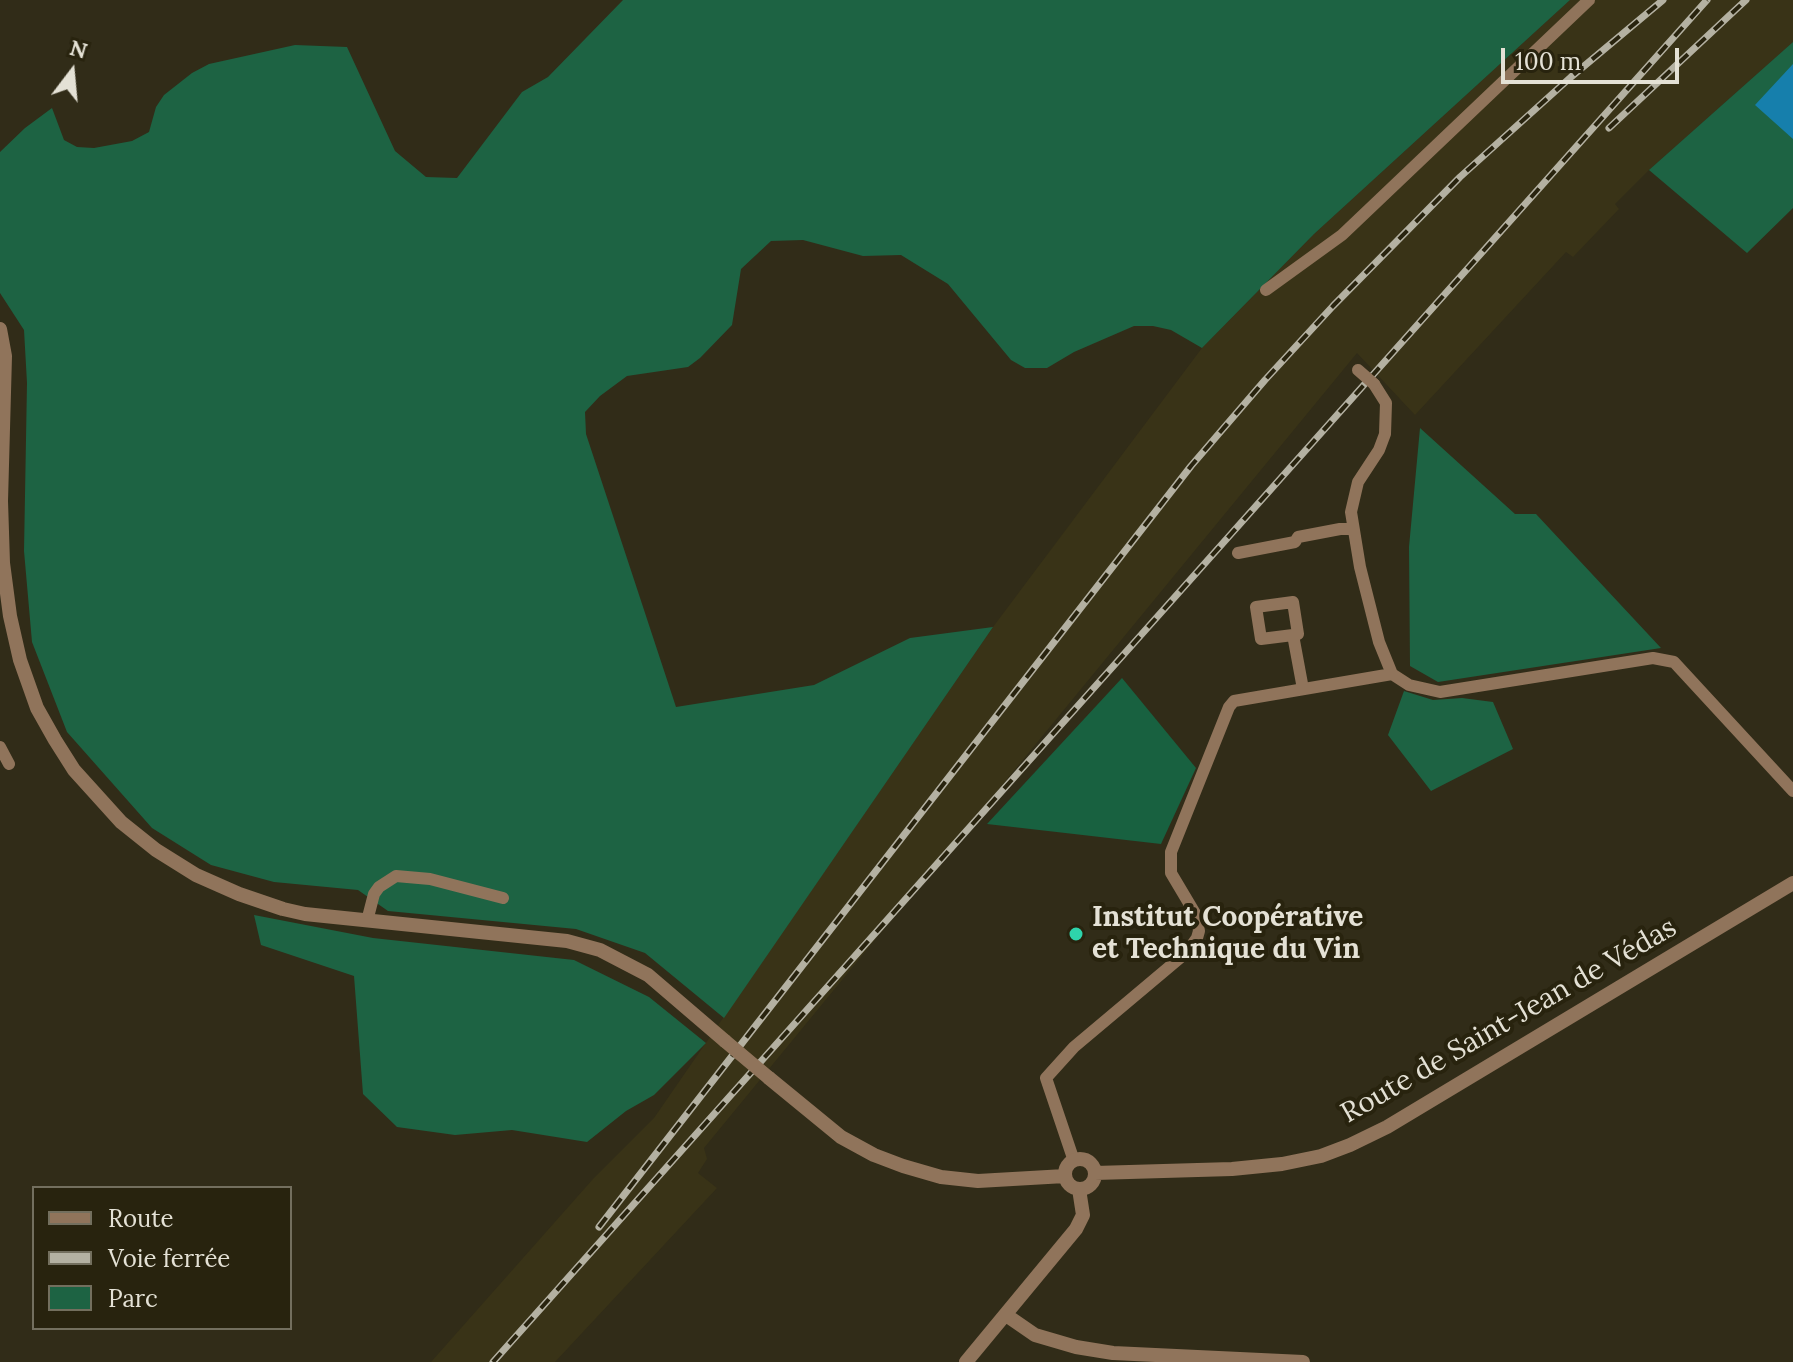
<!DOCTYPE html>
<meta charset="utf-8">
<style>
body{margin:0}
#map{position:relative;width:1793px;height:1362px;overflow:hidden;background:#312c18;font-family:Lora,serif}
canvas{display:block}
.legend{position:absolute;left:32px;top:1186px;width:260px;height:144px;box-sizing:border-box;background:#28230e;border:2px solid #736f5e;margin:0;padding:10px 14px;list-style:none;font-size:24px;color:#e4e1d5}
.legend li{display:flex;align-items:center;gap:16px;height:40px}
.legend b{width:40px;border:2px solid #736f5e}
.north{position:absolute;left:32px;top:32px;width:80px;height:80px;-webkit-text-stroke:6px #28230e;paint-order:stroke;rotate:16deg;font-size:22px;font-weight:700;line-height:32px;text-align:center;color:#e4e1d5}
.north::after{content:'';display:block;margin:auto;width:28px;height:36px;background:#e4e1d5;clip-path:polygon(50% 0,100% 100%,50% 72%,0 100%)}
.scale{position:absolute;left:1501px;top:48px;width:178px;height:36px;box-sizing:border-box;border:4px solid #e4e1d5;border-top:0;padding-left:10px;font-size:24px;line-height:28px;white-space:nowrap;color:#e4e1d5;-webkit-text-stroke:6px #28230e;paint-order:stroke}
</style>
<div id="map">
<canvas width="1793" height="1362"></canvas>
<ul class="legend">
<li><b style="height:10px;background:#90745b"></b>Route</li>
<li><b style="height:10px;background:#b4b1a2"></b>Voie ferrée</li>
<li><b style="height:22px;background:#1d6343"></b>Parc</li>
</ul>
<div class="north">N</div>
<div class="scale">100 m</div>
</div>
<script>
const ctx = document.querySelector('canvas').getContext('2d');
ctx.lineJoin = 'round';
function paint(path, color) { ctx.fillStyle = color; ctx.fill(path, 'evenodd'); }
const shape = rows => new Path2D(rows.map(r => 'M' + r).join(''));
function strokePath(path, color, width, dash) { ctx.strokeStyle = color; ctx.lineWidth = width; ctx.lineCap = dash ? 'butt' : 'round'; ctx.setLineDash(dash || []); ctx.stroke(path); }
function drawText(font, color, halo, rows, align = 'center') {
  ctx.font = font + ' Lora,serif'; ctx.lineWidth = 8; ctx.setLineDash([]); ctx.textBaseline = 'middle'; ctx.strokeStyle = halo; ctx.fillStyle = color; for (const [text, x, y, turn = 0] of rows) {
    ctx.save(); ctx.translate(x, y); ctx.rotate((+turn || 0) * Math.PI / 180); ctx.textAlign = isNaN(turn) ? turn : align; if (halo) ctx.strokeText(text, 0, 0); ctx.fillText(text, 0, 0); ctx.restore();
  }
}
const built = shape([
 [1570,0,1793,0,1793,42,1649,170,1615,204,1619,209,1573,257,1566,252,1415,415,1357,353,704,1148,707,1159,698,1173,717,1188,555,1362,431,1362,593,1179,654,1118,993,627,1202,348,1314,234]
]);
const green = shape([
 [623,0,1570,0,1314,234,1202,348,1171,330,1153,326,1134,326,1074,352,1047,368,1025,368,1011,360,948,284,901,255,863,256,803,240,771,241,741,269,732,325,700,358,688,367,627,376,600,396,585,412,586,434,676,707,814,685,910,638,993,627,724,1018,645,953,576,929,388,911,358,890,274,882,211,865,152,828,67,732,32,642,24,551,27,383,24,330,0,293,0,152,25,128,52,108,64,140,77,147,94,148,132,141,149,132,156,107,164,95,192,73,209,64,295,45,347,47,395,151,426,177,457,178,522,92,548,77],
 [1793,42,1793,208,1747,253,1649,170],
 [1420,428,1515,514,1536,514,1661,648,1438,682,1410,666,1409,547],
 [1404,691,1433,700,1462,698,1493,702,1513,749,1431,791,1388,735],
 [254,915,373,938,574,960,649,997,706,1043,654,1095,626,1111,587,1142,512,1130,455,1135,397,1127,363,1094,354,976,261,945]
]);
const forest = shape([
 [1122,678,1196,768,1161,844,987,824]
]);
const water = shape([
 [1793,64,1793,139,1755,105]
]);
const minor = shape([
 [1266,290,1342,235,1589,0],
 [1374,384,1386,403,1385,434,1379,450,1358,482,1351,512,1360,567,1379,642,1392,674],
 [1238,553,1295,542,1298,537,1340,529,1352,529],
 [1293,635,1298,634,1293,602,1256,607,1261,639,1293,635,1303,689],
 [0,747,9,764],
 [367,921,374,894,379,887,396,876,430,879,503,898],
 [1074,1161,1046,1078,1074,1047,1187,952,1197,938,1199,931,1196,915,1171,873,1171,852,1229,707,1234,701,1392,674,1409,685,1440,692,1653,658,1674,662,1793,791]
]);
const tertiary = shape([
 [0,329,5,356,1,501,3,563,10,616,20,660,37,708,55,740,74,770,121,822,156,850,196,875,239,894,283,909,305,914,567,941,600,950,648,975,725,1041],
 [769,1078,841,1137,874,1155,903,1166,941,1177,978,1181,1065,1176],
 '1065 1174a15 15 0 1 1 30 0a15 15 0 1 1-30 0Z',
 [1095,1173,1232,1169,1282,1164,1321,1156,1350,1145,1387,1127,1793,883],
 [1006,1315,1035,1335,1076,1347,1113,1353,1303,1362],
 [966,1362,1076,1229,1083,1215,1079,1189]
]);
const rail = shape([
 [1609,128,1746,0],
 [599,1227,1191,466,1265,380,1333,306,1460,177,1571,77,1663,0],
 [493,1362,1707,0]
]);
const minorBridge = shape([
 [1358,370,1374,384]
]);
const tertiaryBridge = shape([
 [725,1041,769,1078]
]);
const markers = [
 [1076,934,8,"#2ed4ab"]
];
const poiNames = [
 ["Institut Coopérative",1092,918],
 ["et Technique du Vin",1092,950]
];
const streetNames = [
 ["Route de Saint-Jean de Védas",1509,1021,-30]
];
paint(built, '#393317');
paint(green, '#1d6343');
paint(forest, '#186140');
paint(water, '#167fac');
strokePath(minor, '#90745b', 12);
strokePath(tertiary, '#90745b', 14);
strokePath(rail, '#b4b1a2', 7);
strokePath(rail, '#28230e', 4, [12]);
strokePath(minorBridge, '#90745b', 12);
strokePath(tertiaryBridge, '#90745b', 14);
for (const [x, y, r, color] of markers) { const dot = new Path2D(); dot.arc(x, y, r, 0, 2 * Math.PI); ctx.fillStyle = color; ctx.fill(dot); strokePath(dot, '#28230e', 3); }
drawText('bold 28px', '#e4e1d5', '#28230e', poiNames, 'left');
drawText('28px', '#e4e1d5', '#28230e', streetNames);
</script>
